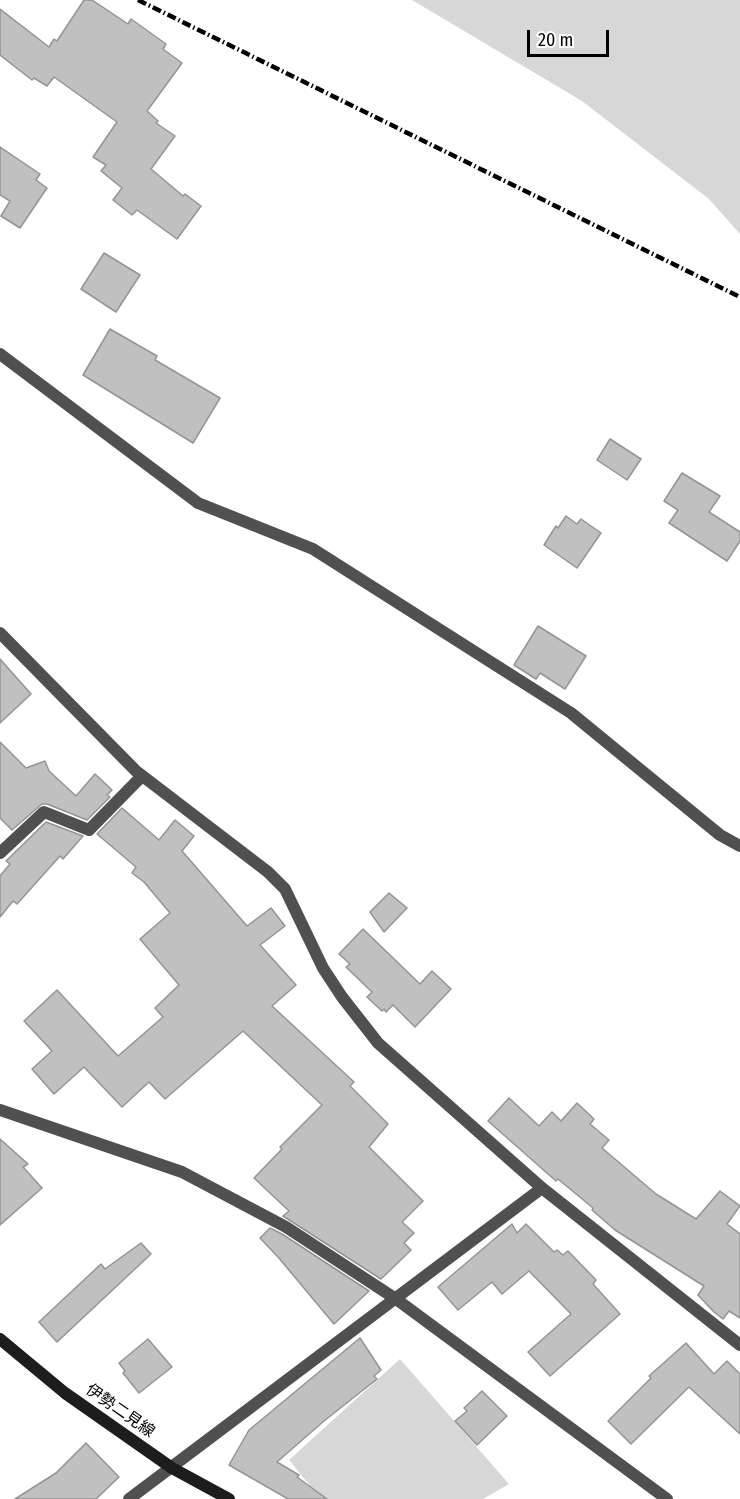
<!DOCTYPE html>
<meta charset="utf-8">
<style>
body{margin:0}
#map{position:relative;width:740px;height:1499px;overflow:hidden;background:#fff;font-family:"Fira Sans Condensed",sans-serif}
canvas{display:block}
.scale{position:absolute;left:527px;top:30px;width:82px;height:27px;box-sizing:border-box;border:3px solid #000;border-top:0;padding-left:8px;font-size:18px;line-height:21px;white-space:nowrap;color:#000;-webkit-text-stroke:4px #fff;paint-order:stroke}
</style>
<div id="map">
<canvas width="740" height="1499"></canvas>
<div class="scale">20 m</div>
</div>
<script>
const ctx = document.querySelector('canvas').getContext('2d');
ctx.lineJoin = 'round';
function paint(path, color) { ctx.fillStyle = color; ctx.fill(path, 'evenodd'); }
const shape = rows => new Path2D(rows.map(r => 'M' + r).join(''));
function strokePath(path, color, width, dash) { ctx.strokeStyle = color; ctx.lineWidth = width; ctx.lineCap = dash ? 'butt' : 'round'; ctx.setLineDash(dash || []); ctx.stroke(path); }
function drawText(font, color, halo, rows, align = 'center') {
  ctx.font = font + ' "Fira Sans Condensed","Noto Sans JP",sans-serif'; ctx.lineWidth = 4.5; ctx.setLineDash([]); ctx.textBaseline = 'middle'; ctx.strokeStyle = halo; ctx.fillStyle = color; for (const [text, x, y, turn = 0] of rows) {
    ctx.save(); ctx.translate(x, y); ctx.rotate((+turn || 0) * Math.PI / 180); ctx.textAlign = isNaN(turn) ? turn : align; if (halo) ctx.strokeText(text, 0, 0); ctx.fillText(text, 0, 0); ctx.restore();
  }
}
const green = shape([
 [412,0,740,0,740,234,709,199,582,101],
 [400,1359,509,1484,483,1499,321,1499,289,1460]
]);
const building = shape([
 [84,0,92,0,128,24,131,19,166,44,163,49,182,63,147,111,158,121,156,123,175,136,151,169,183,196,185,194,201,206,177,239,137,210,132,215,113,200,122,188,101,171,106,165,93,157,117,122,54,77,47,86,34,78,32,80,0,55,0,9,49,47,54,39,57,41,84,0],
 [0,147,40,174,36,180,47,188,20,228,1,216,10,201,0,195,0,147],
 [104,253,140,275,116,312,81,289,104,253],
 [110,329,157,356,155,360,220,398,193,443,83,375,110,329],
 [610,439,641,459,627,480,597,460,610,439],
 [682,473,720,496,709,512,740,532,740,541,727,561,669,523,678,510,664,501,682,473],
 [566,516,577,524,581,519,601,533,577,568,544,545,556,526,558,528,566,516],
 [538,626,586,656,565,689,540,673,536,679,514,665,538,626],
 [0,659,31,694,0,723,0,659],
 [0,742,26,768,45,761,49,771,76,796,95,774,112,790,107,795,110,797,87,820,47,804,42,804,12,830,0,818,0,742],
 [122,808,159,840,175,820,194,836,182,851,247,926,271,908,285,926,260,945,296,985,272,1006,354,1082,350,1086,388,1124,369,1147,423,1201,402,1222,414,1233,404,1243,411,1250,381,1279,283,1216,289,1211,254,1178,282,1149,280,1147,322,1105,243,1031,165,1099,149,1082,122,1107,84,1067,54,1094,32,1069,52,1051,24,1021,57,990,118,1056,163,1017,155,1008,179,985,140,939,170,913,144,882,132,873,136,867,97,834,122,808],
 [46,822,83,836,63,859,60,856,17,904,13,901,0,917,0,876,10,864,6,861,46,822],
 [389,893,407,908,384,932,370,912,389,893],
 [363,929,420,984,432,971,451,989,415,1027,393,1005,386,1012,384,1009,382,1011,367,997,372,992,346,967,350,964,339,954,363,929],
 [509,1098,539,1126,552,1112,561,1121,577,1103,594,1119,590,1124,609,1140,602,1148,656,1194,696,1219,720,1191,740,1206,727,1224,740,1234,740,1318,729,1311,723,1319,714,1312,698,1295,704,1286,615,1230,592,1210,593,1208,558,1179,556,1181,488,1121,509,1098],
 [0,1139,28,1164,23,1167,42,1188,0,1225,0,1139],
 [512,1224,517,1233,526,1224,554,1252,557,1250,563,1255,568,1251,596,1280,593,1284,620,1314,550,1376,528,1352,571,1314,529,1271,502,1294,492,1282,458,1310,438,1287,512,1224],
 [270,1228,282,1234,369,1291,334,1324,278,1257,260,1238,270,1228],
 [141,1243,151,1254,57,1342,39,1322,101,1264,105,1269,141,1243],
 [360,1338,381,1370,374,1376,377,1379,324,1421,277,1462,299,1475,297,1477,327,1499,288,1499,229,1465,249,1430,360,1338],
 [148,1339,172,1367,139,1393,123,1373,125,1371,119,1363,148,1339],
 [686,1343,714,1374,727,1361,740,1374,740,1434,689,1387,631,1444,608,1421,651,1378,649,1376,686,1343],
 [482,1391,507,1416,477,1445,455,1421,467,1411,464,1408,482,1391],
 [86,1443,119,1477,96,1499,15,1499,56,1473,86,1443]
]);
const service = shape([
 [0,853,44,812,89,830,142,776]
]);
const minor = shape([
 [0,354,198,503,313,549,571,713,720,835,740,846],
 [0,633,136,771,268,872,285,889,323,968,342,997,378,1043,542,1188,740,1345],
 [0,1110,182,1172,286,1227,396,1299,667,1499],
 [129,1499,542,1188]
]);
const secondary = shape([
 [0,1339,65,1393,172,1468,229,1499]
]);
const rail = shape([
 [138,0,740,297]
]);
const streetNames = [
 ["伊勢二見線",120,1411,35]
];
paint(green, '#d7d7d7');
paint(building, '#c0c0c0');
strokePath(building, '#949494', 1.5);
strokePath(service, '#505050', 12);
strokePath(minor, '#505050', 12);
strokePath(secondary, '#1d1d1d', 12);
strokePath(rail, '#000', 4.5, [9, 3, 1.5, 3]);
drawText('16px', '#000', '#fff', streetNames);
</script>
